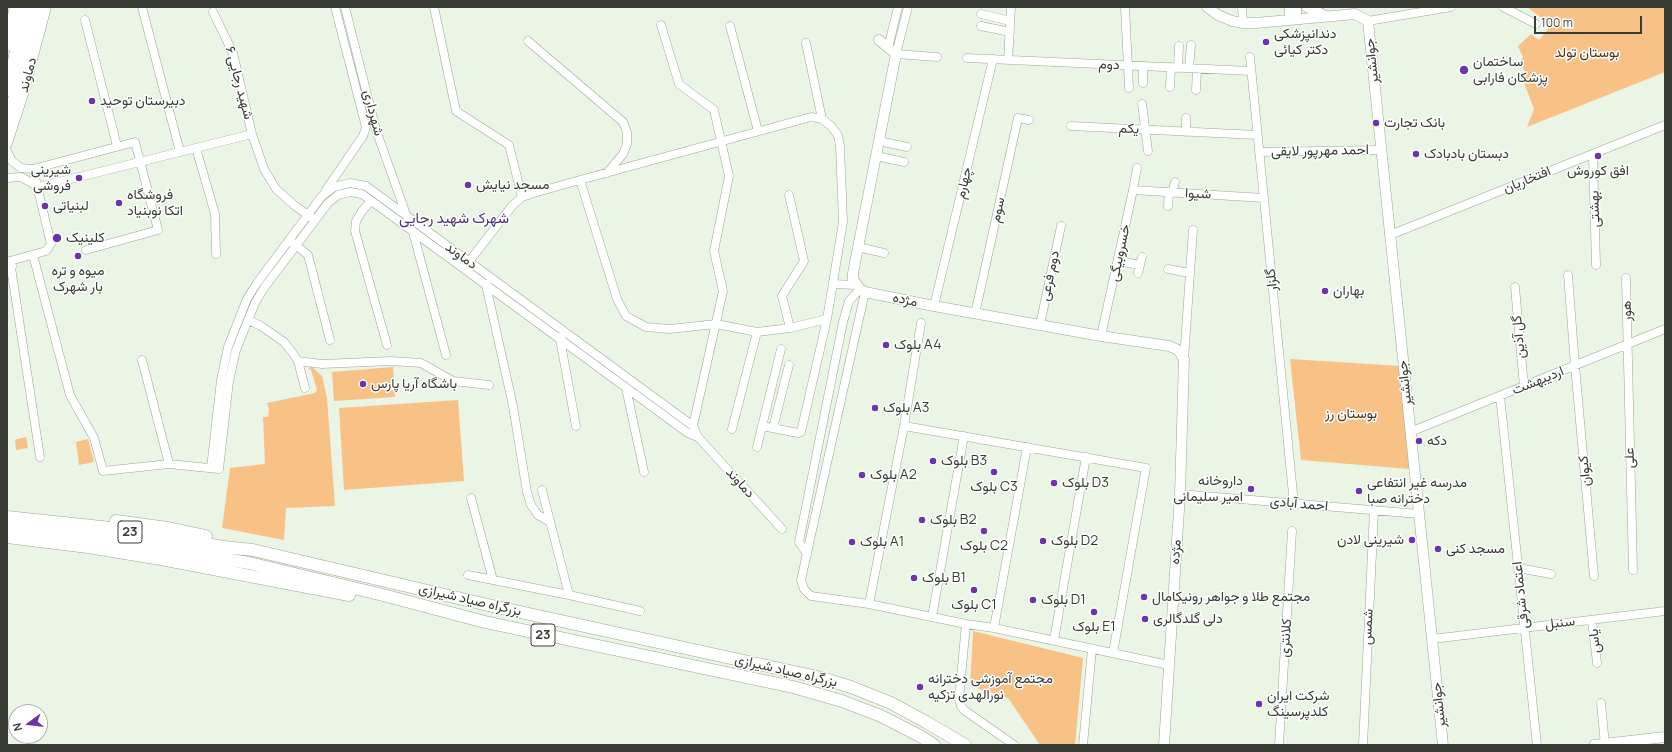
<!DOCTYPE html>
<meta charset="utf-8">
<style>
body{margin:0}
#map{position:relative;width:1672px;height:752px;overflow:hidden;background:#ebf5e5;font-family:Manrope,sans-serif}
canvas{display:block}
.frame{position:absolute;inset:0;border:8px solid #383c35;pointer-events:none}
.north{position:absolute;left:8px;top:704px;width:40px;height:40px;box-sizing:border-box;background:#fff;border:1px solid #afb1ae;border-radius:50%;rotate:255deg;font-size:11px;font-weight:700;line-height:16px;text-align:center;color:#383c35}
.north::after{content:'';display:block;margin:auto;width:14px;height:18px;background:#6d34aa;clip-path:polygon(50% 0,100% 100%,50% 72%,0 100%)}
.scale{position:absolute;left:1534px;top:16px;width:108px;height:18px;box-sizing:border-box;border:2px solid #383c35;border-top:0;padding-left:5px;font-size:12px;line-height:14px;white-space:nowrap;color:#383c35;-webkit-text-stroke:3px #fff;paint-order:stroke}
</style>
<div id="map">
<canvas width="1672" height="752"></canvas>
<div class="frame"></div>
<div class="north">N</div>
<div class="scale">100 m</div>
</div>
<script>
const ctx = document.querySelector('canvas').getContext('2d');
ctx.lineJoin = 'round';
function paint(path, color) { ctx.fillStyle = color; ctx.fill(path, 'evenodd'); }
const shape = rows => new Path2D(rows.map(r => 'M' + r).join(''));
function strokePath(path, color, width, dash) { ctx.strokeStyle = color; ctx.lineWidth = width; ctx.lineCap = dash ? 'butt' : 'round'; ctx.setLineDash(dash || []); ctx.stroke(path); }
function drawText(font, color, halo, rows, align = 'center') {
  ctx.font = font + ' Manrope,Vazirmatn,sans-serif'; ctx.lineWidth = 3; ctx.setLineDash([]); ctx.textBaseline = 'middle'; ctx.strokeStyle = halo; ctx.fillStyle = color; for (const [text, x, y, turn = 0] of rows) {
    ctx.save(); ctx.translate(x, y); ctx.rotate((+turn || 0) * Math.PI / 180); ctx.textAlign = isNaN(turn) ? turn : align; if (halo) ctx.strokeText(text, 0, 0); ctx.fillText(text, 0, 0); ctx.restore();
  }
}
const green = shape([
 [1527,7,1665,7,1665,72,1527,127,1534,109,1523,80,1525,75,1521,60,1523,57,1518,46,1531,34,1539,40,1551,25],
 [1290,359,1400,366,1409,469,1301,460],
 [312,367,322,376,327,398,335,506,286,508,284,540,222,528,230,468,265,464,263,417,268,417,269,409,267,403,315,393,317,390,311,370,308,368],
 [393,367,395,397,334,401,332,372],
 [458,400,464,481,344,490,339,408],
 [26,437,28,448,16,450,15,441,17,439],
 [88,439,94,462,79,465,76,442],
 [973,631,1083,658,1075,745,1040,745,1008,698,970,686]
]);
const minor = shape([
 [142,7,180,152],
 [345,7,376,130,407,217],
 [434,7,456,111,509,145,522,197],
 [908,7,896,54,937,57],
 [1125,7,1129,88],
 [1242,7,1243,23],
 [1503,7,1536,24],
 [213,12,233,53,252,134,264,169,276,189,294,205,312,218],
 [981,14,1010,21],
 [85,20,117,146],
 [1368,21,1451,7],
 [661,25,679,84,714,110,729,176,714,251,723,291,693,426],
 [730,26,758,131],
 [981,26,1010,32],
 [528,41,623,122,627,132,627,144,623,154,607,173],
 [806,43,822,119],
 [888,48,898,7],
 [1250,57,1294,504],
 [967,58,1251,71],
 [1008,60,1011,7],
 [1143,66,1143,83],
 [1178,68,1179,46],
 [1189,68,1191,45],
 [1170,87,1171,67],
 [1196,90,1197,69],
 [1142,104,1148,151],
 [1186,118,1186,132],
 [1071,126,1257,135],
 [879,141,907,147],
 [196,148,215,214,216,254],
 [7,151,12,161,21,168,33,169,135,142,158,230,86,250],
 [1259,152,1381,150],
 [1593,154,1596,265],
 [876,156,904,162],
 [7,178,21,177,39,187,252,134],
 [326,190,363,136,366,127,335,7],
 [1133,190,1264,198],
 [1172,193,1175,182],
 [789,195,804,261,782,296,790,328],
 [371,201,362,211,356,221,355,231,387,345],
 [1168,206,1169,192],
 [413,232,446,355],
 [1390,235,1665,125],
 [293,243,308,255,330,340],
 [858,247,884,253],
 [33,255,70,395,94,438,103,471,169,464,219,469,229,381,236,350,255,303,264,288,328,203,338,195,350,192,362,194,688,433,698,437],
 [10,261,40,457],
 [1118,261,1140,265],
 [12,266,10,261,46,251,51,244,33,169],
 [464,268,512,206,522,197,534,193,580,180,811,117,822,119,831,126,838,135,840,146,843,222,827,319,790,328,757,332,716,324,670,329,646,327,626,316,617,299,580,180],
 [1168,269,1190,273],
 [1138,273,1142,257],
 [1568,275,1575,366,1594,576],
 [1626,278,1633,570],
 [487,284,486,285,513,406,527,492,531,505,538,515,550,522],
 [833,284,856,285],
 [1515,287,1524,387],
 [865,292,801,580,804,589,811,596,869,604,966,624,994,628,1169,665],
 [934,306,993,59],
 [975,314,1018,118,1029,120],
 [248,320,261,326,284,342,292,352,298,361,305,388],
 [1040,325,1061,226],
 [1101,336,1133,190,1137,168],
 [561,337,560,339,576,426],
 [1184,359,1193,230],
 [142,360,169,464],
 [298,361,322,364,391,361,421,363,453,381,489,385],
 [626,388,644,472],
 [1500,396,1537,745],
 [762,426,798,433,801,432,827,319],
 [904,426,1146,468,1113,653],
 [773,428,789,365],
 [732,429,757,332],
 [1410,432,1665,329],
 [757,447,781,349],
 [211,468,221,380,228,347,247,299,257,283,322,196,334,187,350,183,366,186,693,426,698,437,782,529],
 [542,490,569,595],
 [1180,494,1419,514],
 [471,498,493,580],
 [807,554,799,542,843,322,849,301,860,289],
 [1518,568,1551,574],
 [468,575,569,595,640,611],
 [869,604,904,426,921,323],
 [932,617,964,436],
 [1592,620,1597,663],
 [966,624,959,699,961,706,964,710,1014,745],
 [994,628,1027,447],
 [1432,639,1665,611],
 [1054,640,1086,457],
 [1601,703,1605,745],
 [1083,745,1092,649],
 [1279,745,1292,531],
 [1363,745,1374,510]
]);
const major = shape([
 [1207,7,1218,15,1232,21,1243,23,1256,23,1355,14,1368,21,1443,745],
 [1290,7,1290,16,1293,19,1296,16,1296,7],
 [1307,7,1326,16],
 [879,40,896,54,853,273,853,279,860,289,865,292,934,306,1101,336,1169,346,1178,350,1184,359,1180,494,1164,745],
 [7,143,22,97,46,7],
 [1594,745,1665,737]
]);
const highway = shape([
 [7,45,16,7],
 [8,90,25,7],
 [7,129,36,7],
 [7,517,111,528,224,547,253,550,488,605,822,678,851,687,891,703,926,722,965,745],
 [116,521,168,528,206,536],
 [7,527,103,539,249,563,383,595,485,622,793,687,842,701,881,716,920,736,934,745],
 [7,537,88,547,161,559,349,595]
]);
const markers = [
 [1266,42,4,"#6d34aa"],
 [1464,70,5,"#6d34aa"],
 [92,101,4,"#6d34aa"],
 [1376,123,4,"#6d34aa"],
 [1416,154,4,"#6d34aa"],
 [1598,156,4,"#6d34aa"],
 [79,178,4,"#6d34aa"],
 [468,185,4,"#6d34aa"],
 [119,203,4,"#6d34aa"],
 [45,206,4,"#6d34aa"],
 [57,238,5,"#6d34aa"],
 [78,256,4,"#6d34aa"],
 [1325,291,4,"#6d34aa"],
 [886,345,4,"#6d34aa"],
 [363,384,4,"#6d34aa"],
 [875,408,4,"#6d34aa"],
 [1419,441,4,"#6d34aa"],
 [933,461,4,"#6d34aa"],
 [994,472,4,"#6d34aa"],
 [862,475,4,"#6d34aa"],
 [1054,483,4,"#6d34aa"],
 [1251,489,4,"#6d34aa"],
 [1359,491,4,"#6d34aa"],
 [922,520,4,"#6d34aa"],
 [984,531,4,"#6d34aa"],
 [1412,540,4,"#6d34aa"],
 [1043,541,4,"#6d34aa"],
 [852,542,4,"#6d34aa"],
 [1438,549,4,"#6d34aa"],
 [914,578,4,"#6d34aa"],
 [974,590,4,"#6d34aa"],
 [1144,597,4,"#6d34aa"],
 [1033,600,4,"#6d34aa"],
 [1094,612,4,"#6d34aa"],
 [1145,619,4,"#6d34aa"],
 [920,687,4,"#6d34aa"],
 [1259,704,4,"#6d34aa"]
];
const shields = [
 [130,532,24],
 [543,635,24]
];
const shieldNames = [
 ["23",130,532],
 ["23",543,635]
];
const poiNames = [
 ["دندانپزشکی",1274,34],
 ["دکتر کیائی",1274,50],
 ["ساختمان",1473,62],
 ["پزشکان فارابی",1473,78],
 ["دبیرستان توحید",100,101],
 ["بانک تجارت",1384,123],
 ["دبستان بادبادک",1424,154],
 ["شیرینی",71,170,"right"],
 ["فروشی",71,186,"right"],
 ["افق کوروش",1598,171,"center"],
 ["مسجد نیایش",476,185],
 ["فروشگاه",127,195],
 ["اتکا نوبنیاد",127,211],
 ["لبنیاتی",53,206],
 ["کلینیک",66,238],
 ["میوه و تره",78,271,"center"],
 ["بار شهرک",78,287,"center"],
 ["بهاران",1333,291],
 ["بلوک A4",894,345],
 ["باشگاه آریا پارس",371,384],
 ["بلوک A3",883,408],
 ["دکه",1427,441],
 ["بلوک B3",941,461],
 ["بلوک A2",870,475],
 ["داروخانه",1243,481,"right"],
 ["امیر سلیمانی",1243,497,"right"],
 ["بلوک D3",1062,483],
 ["مدرسه غیر انتفاعی",1367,483],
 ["دخترانه صبا",1367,499],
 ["بلوک C3",994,487,"center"],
 ["بلوک B2",930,520],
 ["شیرینی لادن",1404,540,"right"],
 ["بلوک D2",1051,541],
 ["بلوک A1",860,542],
 ["بلوک C2",984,546,"center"],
 ["مسجد کنی",1446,549],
 ["بلوک B1",922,578],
 ["مجتمع طلا و جواهر رونیکامال",1152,597],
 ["بلوک D1",1041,600],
 ["بلوک C1",974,605,"center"],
 ["دلی گلدگالری",1153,619],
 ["بلوک E1",1094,627,"center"],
 ["مجتمع آموزشی دخترانه",928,679],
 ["نورالهدی تزکیه",928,695],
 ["شرکت ایران",1267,696],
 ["کلدپرسینگ",1267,712]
];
const parkNames = [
 ["بوستان تولد",1587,53],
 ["بوستان رز",1351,414]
];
const streetNames = [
 ["جوانشیر",1372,61,-96],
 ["دوم",1109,65,3],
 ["دماوند",28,75,-75],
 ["شهید رجایی ۶",239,83,75],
 ["شهرداری",373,113,76],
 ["یکم",1129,129,3],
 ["احمد مهرپور لایقی",1320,151,-1],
 ["افتخاریان",1527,180,-22],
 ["چهارم",964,183,-77],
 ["شیوا",1198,194,3],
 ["بهشتی",1595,209,-92],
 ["سوم",998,210,-78],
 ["خسروبیگی",1120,253,-78],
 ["دماوند",461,256,36],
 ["دوم فرعی",1050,276,-78],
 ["گلزار",1272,280,-96],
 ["مژده",905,300,12],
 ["هور",1627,311,-91],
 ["گل آذین",1519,337,-95],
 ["اردیبهشت",1538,381,-22],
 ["جوانشیر",1405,383,-96],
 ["علی",1630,458,-91],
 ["کیوان",1585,471,-95],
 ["دماوند",740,483,48],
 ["احمد آبادی",1299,504,5],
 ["مژده",1176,552,-86],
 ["اعتماد شرقی",1521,595,-96],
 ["بزرگراه صیاد شیرازی",470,600,13],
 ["سنبل",1560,623,-7],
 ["شمس",1368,627,-87],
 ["کلانتری",1286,638,-86],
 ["یاس",1595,641,-96],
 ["بزرگراه صیاد شیرازی",786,671,13],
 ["جوانشیر",1439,705,-96]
];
const neighbourhoodNames = [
 ["شهرک شهید رجایی",454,219]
];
paint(green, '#f8c185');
strokePath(minor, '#9ba596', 9);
strokePath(major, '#9ba596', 11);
strokePath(highway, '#9ba596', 13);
strokePath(minor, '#fff', 8);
strokePath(major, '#fff', 10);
strokePath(highway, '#fff', 12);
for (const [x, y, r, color] of markers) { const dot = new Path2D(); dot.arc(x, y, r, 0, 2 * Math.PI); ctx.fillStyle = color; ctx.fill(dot); strokePath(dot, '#fff', 1.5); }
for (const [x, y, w] of shields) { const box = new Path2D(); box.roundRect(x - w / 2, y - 11, w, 22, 3); ctx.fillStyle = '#fff'; ctx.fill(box); strokePath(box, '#383c35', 1); }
drawText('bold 13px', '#383c35', null, shieldNames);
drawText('14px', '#383c35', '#fff', poiNames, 'left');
drawText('14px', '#4b3317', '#fff', parkNames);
drawText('14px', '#383c35', '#fff', streetNames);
drawText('15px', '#4c326d', '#fff', neighbourhoodNames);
</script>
